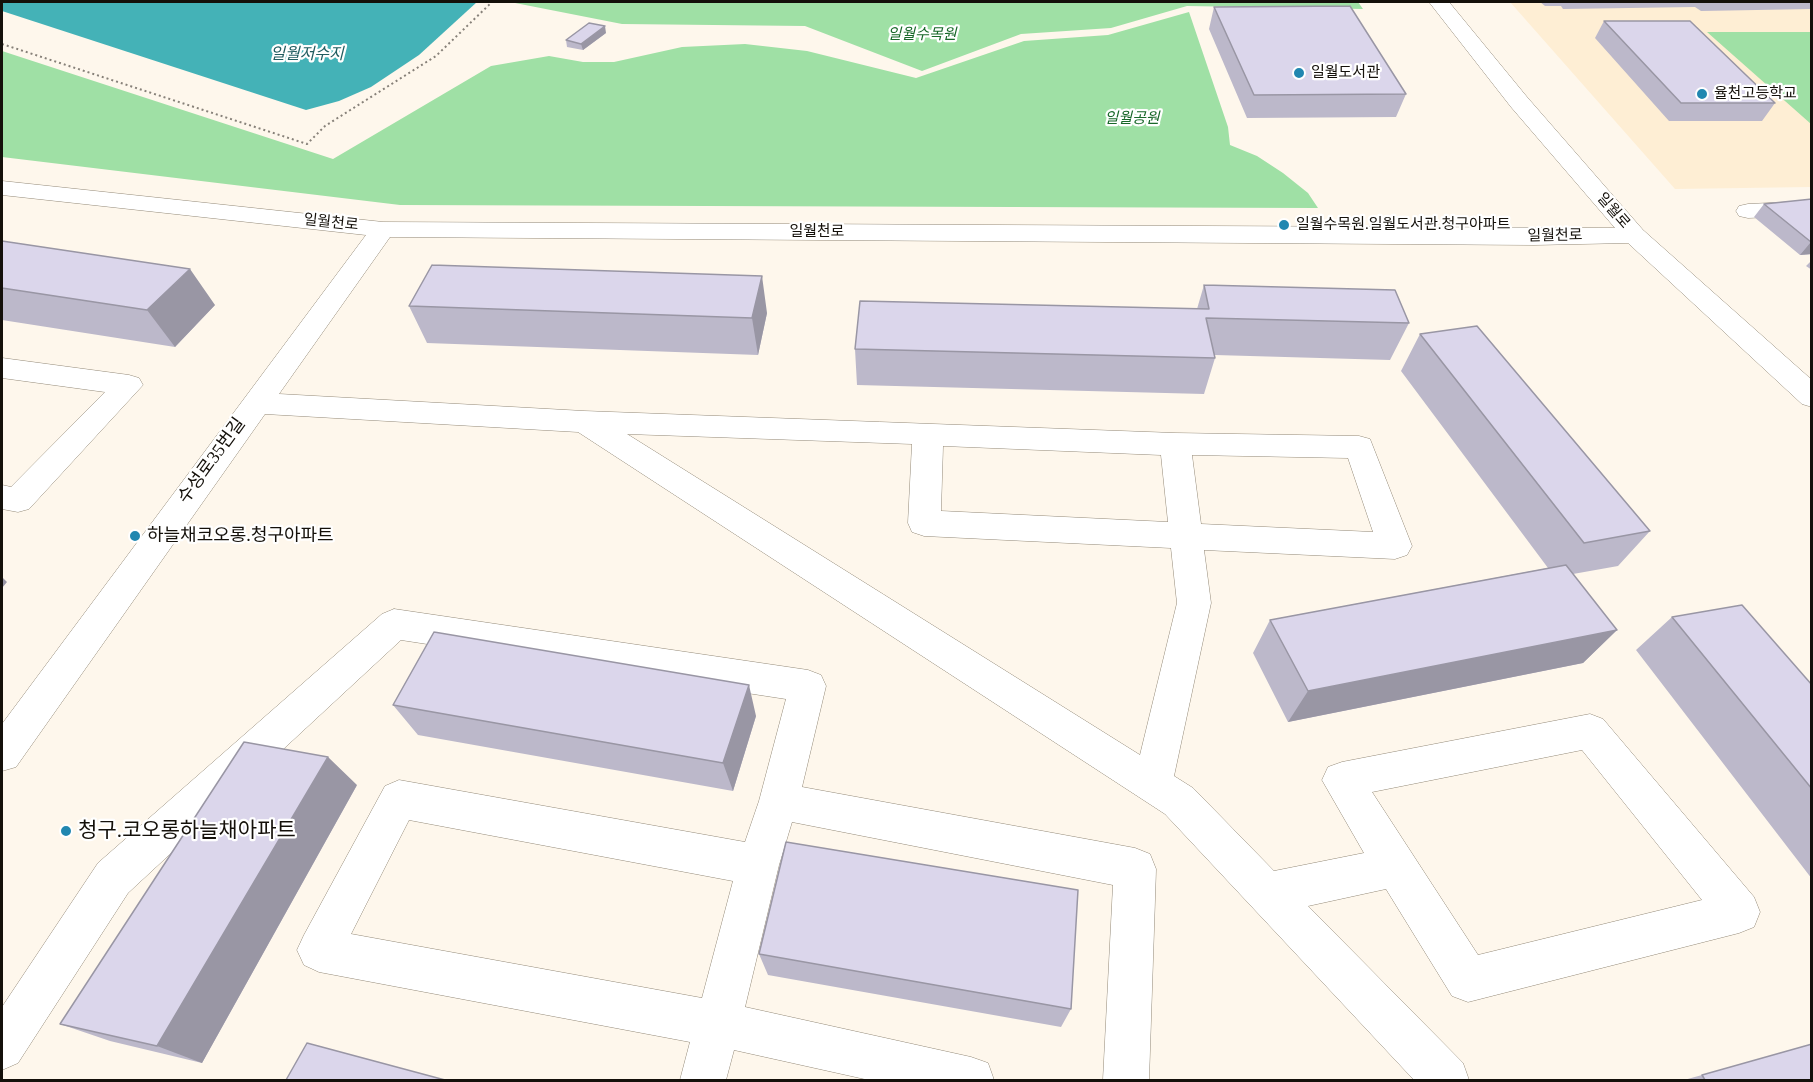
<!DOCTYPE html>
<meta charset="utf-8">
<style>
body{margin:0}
#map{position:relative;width:1813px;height:1082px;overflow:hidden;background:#fef7ec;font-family:"Times New Roman",serif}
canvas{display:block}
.frame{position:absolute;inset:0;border:3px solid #14100a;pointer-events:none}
</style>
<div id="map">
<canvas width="1813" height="1082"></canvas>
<div class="frame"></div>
</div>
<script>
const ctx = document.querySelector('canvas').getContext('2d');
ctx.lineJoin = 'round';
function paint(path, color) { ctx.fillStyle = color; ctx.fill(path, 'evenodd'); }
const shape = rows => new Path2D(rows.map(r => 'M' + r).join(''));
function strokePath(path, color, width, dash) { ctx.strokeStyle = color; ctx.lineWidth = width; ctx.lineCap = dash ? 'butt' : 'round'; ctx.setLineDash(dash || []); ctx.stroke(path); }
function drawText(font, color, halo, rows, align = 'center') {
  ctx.font = font + ' "Times New Roman","Noto Sans KR",serif'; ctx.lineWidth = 4.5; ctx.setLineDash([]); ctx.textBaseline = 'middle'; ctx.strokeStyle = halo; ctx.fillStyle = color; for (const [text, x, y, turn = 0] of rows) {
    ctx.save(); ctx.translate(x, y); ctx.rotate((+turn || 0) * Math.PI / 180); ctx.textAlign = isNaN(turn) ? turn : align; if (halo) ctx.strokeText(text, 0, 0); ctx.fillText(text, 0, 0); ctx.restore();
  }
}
const built = shape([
 [1510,2,1811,2,1811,187,1675,189]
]);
const green = shape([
 [510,2,1358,2,1363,9,1187,6,1111,28,1021,34,922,71,805,26,622,24],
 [1189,12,1228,127,1230,145,1257,156,1283,173,1308,193,1318,208,400,205,2,157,2,51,333,159,491,66,549,56,583,62,614,62,682,47,745,44,807,51,916,78,1024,41,1108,35],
 [1707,32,1811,32,1811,124]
]);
const water = shape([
 [2,2,477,2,419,55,371,87,339,101,306,110,2,11]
]);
const path = shape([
 [2,44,307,144,325,126,436,56,492,2]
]);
const minor = shape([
 [1429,2,1449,2,1527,97,1643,230,1812,380,1812,407,1802,404,1628,243,1534,245,390,237,279,394,584,411,1175,433,1359,436,1370,439,1412,546,1407,555,1395,559,1204,550,1211,603,1174,776,1193,788,1274,871,1364,853,1322,780,1328,767,1342,762,1590,714,1603,719,1754,897,1760,912,1754,927,1739,933,1468,1002,1452,996,1386,889,1308,906,1463,1063,1469,1080,1414,1080,1165,814,578,432,265,414,16,767,2,771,2,724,366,235,2,195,2,181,383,222,1615,228,1511,107,1429,2],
 [627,434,912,444,908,523,912,532,924,536,1171,548,1177,603,1140,755,627,434],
 [943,446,1161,455,1168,522,941,511,943,446],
 [1192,455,1348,458,1373,532,1201,524,1192,455],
 [1582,750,1702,900,1478,955,1372,792,1582,750],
 [1812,201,1812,215,1748,218,1739,216,1736,211,1739,206,1748,204,1812,201],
 [2,358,129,375,139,378,143,385,29,509,18,512,2,509,2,485,11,487,105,392,2,378,2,358],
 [394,609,808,670,821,675,826,686,802,787,1135,848,1150,854,1156,869,1149,1080,1103,1080,1113,885,792,822,779,865,745,1007,971,1057,988,1063,994,1080,869,1080,734,1050,726,1080,680,1080,690,1042,319,972,304,965,297,950,304,935,385,786,399,780,745,842,759,801,786,699,401,640,128,893,18,1063,2,1070,2,1007,98,863,382,614,394,609],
 [409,820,733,881,702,998,351,934,409,820]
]);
const wall = shape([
 [1540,2,1812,2,1812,9,1701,11,1695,7,1563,9,1561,6,1545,6],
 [1214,7,1406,94,1396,117,1247,118,1209,29],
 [1604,21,1775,103,1762,121,1669,121,1595,38],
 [606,33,583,50,567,47,566,40],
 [1812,199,1812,254,1800,255,1754,217,1764,204],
 [2,241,215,305,175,347,2,320],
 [1812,260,1812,270,1806,266],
 [1204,285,1409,323,1390,360,1215,355,1215,358,1204,394,857,385,855,349,1197,309],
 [409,306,767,313,758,355,427,343],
 [1420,334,1650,531,1618,566,1573,574,1617,630,1583,663,1288,722,1253,653,1270,620,1548,568,1401,371],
 [1672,617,1812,685,1812,879,1636,650],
 [393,705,756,716,733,791,418,735],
 [357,785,202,1063,110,1041,60,1024],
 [759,954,1071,1009,1061,1027,768,975],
 [1702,1075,1812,1080,1684,1080]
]);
const shadedWall = shape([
 [605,26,606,33,583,50,581,44],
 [1811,242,1812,242,1812,254,1800,255],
 [190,269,215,305,175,347,147,310],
 [762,276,767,313,758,355,752,318],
 [2,577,7,582,2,588],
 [1617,630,1583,663,1288,722,1308,691],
 [749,685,756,716,733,791,723,763],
 [328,757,357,785,202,1063,157,1046]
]);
const building = shape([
 [1350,6,1406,94,1254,95,1214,7,1350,6],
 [1604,21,1690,21,1775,103,1681,103,1604,21],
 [589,23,605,26,581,44,566,40,589,23],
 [1812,199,1812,242,1811,242,1764,204,1812,199],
 [2,241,190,269,147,310,2,288,2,241],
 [432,265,762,276,752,318,409,306,432,265],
 [1204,285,1395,290,1409,323,1206,318,1215,358,855,349,860,301,1209,309,1204,285],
 [1477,326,1650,531,1584,543,1420,334,1477,326],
 [1566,565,1617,630,1308,691,1270,620,1566,565],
 [1742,605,1812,685,1812,789,1672,617,1742,605],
 [434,632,749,685,723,763,393,705,434,632],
 [244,742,328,757,157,1046,60,1024,244,742],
 [786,842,1078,890,1071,1009,759,954,786,842],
 [307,1043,445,1080,286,1080,307,1043],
 [1812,1044,1812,1080,1705,1080,1702,1075,1812,1044]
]);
const markers = [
 [1299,73,6,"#2187b0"],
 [1702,94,6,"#2187b0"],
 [1284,225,6,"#2187b0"],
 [135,536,6,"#2187b0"],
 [66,831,6,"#2187b0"]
];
const farParknames = [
 ["일월수목원",922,35],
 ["일월공원",1132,119]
];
const farPoinames = [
 ["일월도서관",1311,73],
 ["율천고등학교",1714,94],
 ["일월수목원.일월도서관.청구아파트",1296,225]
];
const farStreetnames = [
 ["일월로",1613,211,49],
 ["일월천로",331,223,6],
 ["일월천로",817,232],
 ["일월천로",1555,236,-1]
];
const farWaternames = [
 ["일월저수지",307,55]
];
const streetNames = [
 ["수성로35번길",212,461,-54]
];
const poiNames = [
 ["하늘채코오롱.청구아파트",147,536]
];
const nearPoinames = [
 ["청구.코오롱하늘채아파트",78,831]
];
paint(built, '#feeed4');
paint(green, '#9fe0a5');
paint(water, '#44b2b7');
strokePath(minor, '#948a79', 1);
strokePath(path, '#878179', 2, [2, 3]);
paint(minor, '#fff');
paint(wall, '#bcb8ca');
paint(shadedWall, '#9996a4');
paint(building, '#dbd6eb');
strokePath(building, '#9996a4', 1.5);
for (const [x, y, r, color] of markers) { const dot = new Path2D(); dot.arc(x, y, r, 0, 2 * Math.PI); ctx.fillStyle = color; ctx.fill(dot); strokePath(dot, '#fff', 2); }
drawText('italic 15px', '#186829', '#fff', farParknames);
drawText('15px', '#14100a', '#fff', farPoinames, 'left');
drawText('15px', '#14100a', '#fff', farStreetnames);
drawText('italic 16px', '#215d60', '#fff', farWaternames);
drawText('18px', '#14100a', '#fff', streetNames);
drawText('18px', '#14100a', '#fff', poiNames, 'left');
drawText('21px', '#14100a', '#fff', nearPoinames, 'left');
</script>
